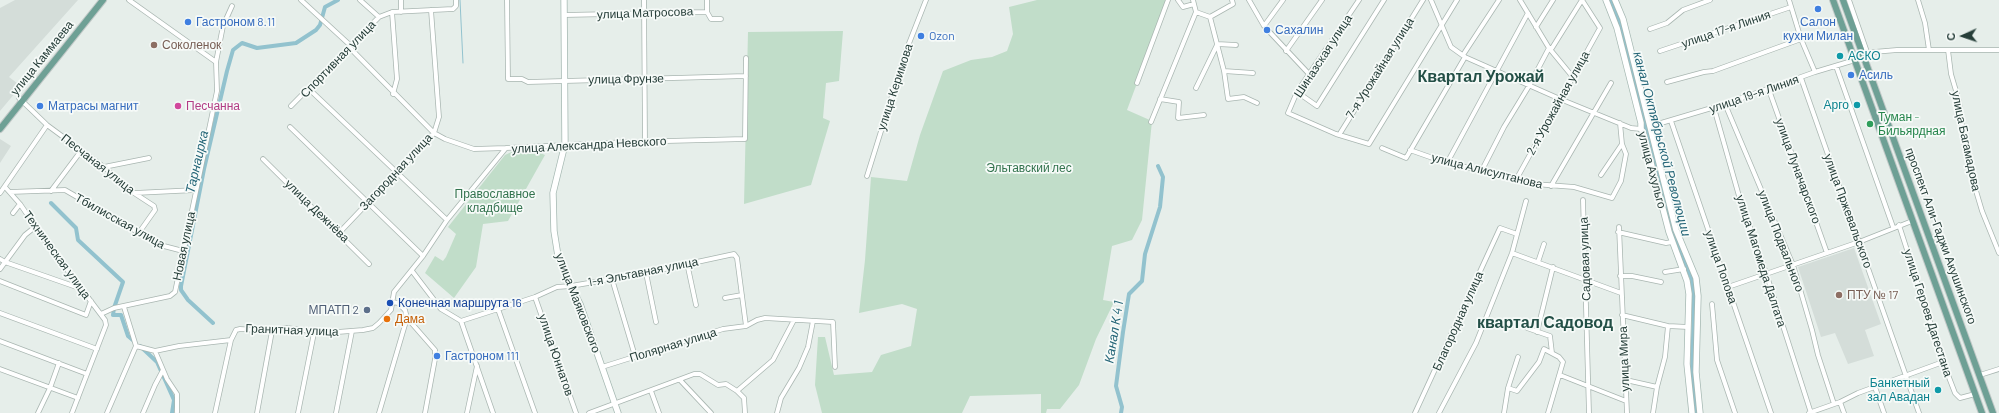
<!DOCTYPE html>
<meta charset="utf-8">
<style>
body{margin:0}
#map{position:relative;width:1999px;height:413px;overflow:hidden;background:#e6eeea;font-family:Barlow,sans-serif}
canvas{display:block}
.north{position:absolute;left:1943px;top:16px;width:40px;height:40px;-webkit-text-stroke:3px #f6faf8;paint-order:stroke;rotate:267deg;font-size:11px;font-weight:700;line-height:16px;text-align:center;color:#263e39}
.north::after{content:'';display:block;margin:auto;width:14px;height:18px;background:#263e39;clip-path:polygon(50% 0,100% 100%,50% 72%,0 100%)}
</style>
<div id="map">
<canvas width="1999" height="413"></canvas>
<div class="north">С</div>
</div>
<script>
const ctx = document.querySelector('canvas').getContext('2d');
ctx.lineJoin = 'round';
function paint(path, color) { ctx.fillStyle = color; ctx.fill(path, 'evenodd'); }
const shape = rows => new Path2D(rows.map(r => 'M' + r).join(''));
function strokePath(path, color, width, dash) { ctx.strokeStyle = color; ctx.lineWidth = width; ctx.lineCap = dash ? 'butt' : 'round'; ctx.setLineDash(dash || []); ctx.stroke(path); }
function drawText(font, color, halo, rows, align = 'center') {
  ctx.font = font + ' Barlow,sans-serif'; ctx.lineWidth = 3.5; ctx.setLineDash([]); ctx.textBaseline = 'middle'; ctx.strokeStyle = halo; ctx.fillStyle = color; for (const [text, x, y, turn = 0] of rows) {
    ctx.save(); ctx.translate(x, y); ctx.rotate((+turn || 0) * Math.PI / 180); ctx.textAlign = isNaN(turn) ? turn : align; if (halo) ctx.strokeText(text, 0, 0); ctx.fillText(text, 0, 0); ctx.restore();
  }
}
const built = shape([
 [15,0,78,0,9,77,21,86,0,111,0,8],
 [0,139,11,146,0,163],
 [1854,248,1881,324,1865,330,1874,356,1848,364,1835,333,1821,337,1798,267]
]);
const green = shape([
 [1037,0,1168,0,1127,110,1152,121,1142,220,1132,240,1112,246,1103,300,1114,302,1096,339,1079,385,1060,409,1047,409,1046,413,1041,413,1041,394,970,396,962,413,822,413,815,385,818,337,825,337,834,375,872,372,881,355,911,346,917,309,902,304,859,313,865,260,871,177,907,181,920,135,943,71,971,60,992,57,1007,51,1013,34,1009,7],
 [843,31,839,81,826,83,823,118,830,121,811,185,744,204,748,32],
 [518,149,530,149,545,155,508,221,483,224,476,267,454,298,425,273,435,256,443,261,446,257,456,234,448,227,505,155]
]);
const stream = shape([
 [460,0,463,63]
]);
const canal = shape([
 [1610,0,1619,21,1673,235,1692,279,1694,308,1692,372,1697,413],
 [51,203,76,228,78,240,123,282,114,308,113,315,121,315,128,336,135,342],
 [213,323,188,300,181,290,181,286,204,169,227,71,233,50,242,43,257,48,296,43,316,30,320,25,325,7,338,0],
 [140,346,157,362,174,400,172,413],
 [1121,413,1122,407,1116,386,1123,332,1129,294,1142,281,1145,254,1160,207,1163,177,1158,166]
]);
const street = shape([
 [129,0,216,62],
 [301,0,351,46],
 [360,0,379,17],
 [401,0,401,12],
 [507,0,508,79,522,79,528,82,746,76],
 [644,0,645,142],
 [707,0,707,12],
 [1178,0,1183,7,1194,4],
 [1193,0,1196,12,1210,17,1233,4,1232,0],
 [1249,0,1264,26,1309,74],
 [1359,0,1297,92,1288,113,1336,134,1369,144,1457,0],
 [1431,0,1451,47,1465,57,1560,99,1631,128,1641,129],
 [1520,0,1549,48,1572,76],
 [1789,0,1801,39,1815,72],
 [1849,0,1867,52],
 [1918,0,1925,23,1929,50],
 [392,12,397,79,393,94],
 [564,15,707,12,711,19,721,19],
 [1210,17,1224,71,1228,99,1244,97,1257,103],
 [1264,26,1283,0],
 [1536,27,1553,0],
 [1650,29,1667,23,1683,10,1710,0],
 [1217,44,1236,45],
 [350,48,434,133,445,139,474,149,506,148],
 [1948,50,1951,74,1959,101,1964,142,1971,174,1982,211,1999,253],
 [1286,51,1322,0],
 [1660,51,1791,7],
 [1862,53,1897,50,1999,50],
 [1463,55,1499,0],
 [1836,66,1893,227],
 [1224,71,1253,73],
 [1801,78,1919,413],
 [1667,82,1704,72,1713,71,1801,39],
 [1137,83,1168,0],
 [1196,88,1217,45],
 [309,89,447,220],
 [1769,90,1827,253],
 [1297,92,1317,106,1384,0],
 [19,98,47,125,104,167,131,191,154,206,155,210,138,234],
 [1160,99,1179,102,1178,118,1204,115],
 [1725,104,1793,265,1812,330,1818,355,1834,404],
 [291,106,379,17,392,12,453,9,456,6,456,0],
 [1714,108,1739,196,1766,273,1811,413],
 [1671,121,1771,413],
 [1151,122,1196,12],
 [1651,126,1725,104,1815,72,1855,60],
 [290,127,423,256],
 [1339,135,1423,0],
 [1382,148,1406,158,1465,57],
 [1410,150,1447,163,1517,178,1534,184,1574,187,1612,198,1621,181,1626,154,1622,144,1620,123],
 [263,159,369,264],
 [1447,163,1528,13],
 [104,167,149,158],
 [1482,170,1504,127,1529,86,1549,48,1552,48,1582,0],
 [1601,175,1622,144],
 [867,176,906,51,926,0],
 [1517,178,1600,28,1582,0],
 [1551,186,1611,83],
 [5,187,20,204,44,239,105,320,106,325,72,413],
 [51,191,81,151],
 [10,192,65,190,160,245,183,251],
 [0,193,47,125],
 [135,193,196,190],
 [1583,200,1589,413],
 [13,213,20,204],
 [1899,225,1943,362,1955,393,1960,398,1975,394],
 [1619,227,1627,413],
 [1618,232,1666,243,1672,242],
 [339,233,434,133,439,117,431,10],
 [1512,253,1621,293],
 [0,259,5,262,82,289],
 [1538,262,1544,244],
 [687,263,696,305],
 [0,269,25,235,35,227],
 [412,271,441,309,461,321,493,413],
 [1665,272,1684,269],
 [646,273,656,322],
 [1620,276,1632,276,1661,282],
 [612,279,635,356],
 [0,281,86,315,91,301],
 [1728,287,1859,242,1912,221],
 [535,297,576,413],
 [725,298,742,295],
 [392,302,398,303,405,310,407,318,435,350,435,359,425,413],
 [1712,304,1717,360,1735,413],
 [124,307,136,346],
 [498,309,535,413],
 [0,313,97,349],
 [101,314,114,308,170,296,175,292,217,91,216,62,223,26,232,6],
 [1622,315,1668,326,1688,327],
 [461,321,535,297,557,287,571,286,646,273,734,254,737,258,746,326],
 [1527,328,1550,336,1552,353],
 [1537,332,1553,267],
 [0,341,87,374],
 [136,346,155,351],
 [155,351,179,346,231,340],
 [155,351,167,379,177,394,177,412],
 [602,367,723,329,746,326,757,320,765,318,833,322,835,367],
 [0,369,78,398],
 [1560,375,1626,401],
 [1980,375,1999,369],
 [680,380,711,413],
 [1626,380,1657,387],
 [1875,387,1884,413],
 [1508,388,1517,391,1539,362,1544,349,1559,357,1563,362,1548,413],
 [651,391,659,413],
 [737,391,744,398,745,413],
 [1840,402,1844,413],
 [38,413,50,388,59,363],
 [107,413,136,346],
 [143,413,155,385,163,370],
 [215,413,231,340,236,330,240,329,272,331,277,329,287,328,325,333,363,330,373,328,379,323,391,310,394,292,423,256,447,220,506,148,627,142,745,139,746,58],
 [257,413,272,331],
 [298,413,314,333],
 [336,413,352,331],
 [379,413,407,318],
 [467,413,477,366],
 [589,413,694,374,700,374,718,385,726,384,737,391,773,360,794,320],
 [777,413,781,398,799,368,808,347,813,321],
 [1415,413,1500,228,1517,234],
 [1439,413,1476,343,1512,253,1526,201],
 [1504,413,1508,388,1518,357],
 [1653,413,1657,387,1665,357,1668,326],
 [1809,413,1840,402,1858,393,1943,362]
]);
const secondary = shape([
 [564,0,565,144,553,193,554,231,558,256,571,286,580,304,618,413],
 [1606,0,1617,28,1641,123,1641,129,1643,132,1669,232,1687,281,1689,294,1687,364,1692,413],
 [1615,0,1623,19,1676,230,1696,278,1698,296,1696,372,1700,413]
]);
const primary = shape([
 [1833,0,1982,413],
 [1843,0,1993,413],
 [0,129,103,0]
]);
const markers = [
 [1818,9,4,"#3f7fe0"],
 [188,22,4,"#3f7fe0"],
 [1267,30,4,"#3f7fe0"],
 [921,36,4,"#3f7fe0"],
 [154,45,4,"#8d6e63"],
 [1840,56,4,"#0f9aa8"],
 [1851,75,4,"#3f7fe0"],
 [1857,105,4,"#0f9aa8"],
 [40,106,4,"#3f7fe0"],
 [178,106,4,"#d1479c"],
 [1870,124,4,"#2e9e5b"],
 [1839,295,4,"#8d6e63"],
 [390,303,4,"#1a4fb4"],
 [367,310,4,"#5c6f8a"],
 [387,319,4,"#e8710a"],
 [437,356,4,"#3f7fe0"],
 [1938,390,4,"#0f9aa8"]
];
const streetNames = [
 ["улица Матросова",645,13,-2],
 ["улица 17-я Линия",1726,29,-19],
 ["Шиназская улица",1323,56,-57],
 ["улица Каммаева",42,58,-51],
 ["Спортивная улица",338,59,-46],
 ["7-я Урожайная улица",1380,68,-58],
 ["улица Фрунзе",626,79,-1],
 ["улица Керимова",895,87,-72],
 ["улица 19-я Линия",1754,94,-19],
 ["2-я Урожайная улица",1558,103,-61],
 ["улица Багамадова",1966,141,78],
 ["улица Александра Невского",589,145,-3],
 ["Песчаная улица",98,164,38],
 ["улица Ахульго",1652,170,75],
 ["улица Алисултанова",1487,171,14],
 ["улица Луначарского",1798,171,70],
 ["Загородная улица",396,172,-47],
 ["улица Дежнёва",317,211,44],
 ["улица Пржевальского",1848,211,70],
 ["Тбилисская улица",120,221,29],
 ["проспект Али-Гаджи Акушинского",1941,236,70],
 ["улица Подвального",1781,241,69],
 ["Новая улица",184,246,-78],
 ["Техническая улица",57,255,54],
 ["Садовая улица",1585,259,-92],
 ["улица Магомеда Далгата",1761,261,72],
 ["улица Попова",1721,267,71],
 ["1-я Эльтавная улица",643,272,-11],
 ["улица Маяковского",578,303,69],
 ["улица Героев Дагестана",1928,313,72],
 ["Благородная улица",1458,321,-66],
 ["Гранитная улица",292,330,2],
 ["Полярная улица",673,345,-17],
 ["улица Юннатов",556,355,71],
 ["улица Мира",1624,359,-92]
];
const shopNames = [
 ["Гастроном 8.11",196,22],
 ["Салон",1818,22,"center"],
 ["кухни Милан",1818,36,"center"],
 ["Сахалин",1275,30],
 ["Ozon",929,36],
 ["Асиль",1859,75],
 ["Матрасы магнит",48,106],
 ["Гастроном 111",445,356]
];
const educationNames = [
 ["Соколенок",162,45],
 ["ПТУ № 17",1847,295]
];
const cultureNames = [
 ["АСКО",1848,56,"left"],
 ["Арго",1849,105],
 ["Банкетный",1930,383],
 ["зал Авадан",1930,397]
];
const hotelNames = [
 ["Песчанна",186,106]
];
const leisureNames = [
 ["Туман -",1878,117],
 ["Бильярдная",1878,131]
];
const parkNames = [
 ["Эльтавский лес",1029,168],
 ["Православное",495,194],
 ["кладбище",495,208]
];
const transitNames = [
 ["Конечная маршрута 16",398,303]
];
const serviceNames = [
 ["МПАТП 2",359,310]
];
const foodNames = [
 ["Дама",395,319]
];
const waterNames = [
 ["канал Октябрьской Революции",1662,144,75],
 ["Тарнаирка",197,162,-77],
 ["Канал К 4 1",1114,332,-81]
];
const districtNames = [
 ["Квартал Урожай",1481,77],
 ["квартал Садовод",1545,323]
];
paint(built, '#d4ddd9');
paint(green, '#c1ddc9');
strokePath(stream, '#92c2ce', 1);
strokePath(canal, '#92c2ce', 4);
strokePath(street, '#a9b6b1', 5.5);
strokePath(secondary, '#a5b8b2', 7);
strokePath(primary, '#c2c9c8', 8);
strokePath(street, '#fff', 4);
strokePath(secondary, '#fff', 5.5);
strokePath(primary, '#6ea095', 6);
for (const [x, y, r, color] of markers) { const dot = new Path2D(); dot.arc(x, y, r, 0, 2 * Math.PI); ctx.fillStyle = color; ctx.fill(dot); strokePath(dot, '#f6faf8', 1.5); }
drawText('12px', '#263e39', '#f6faf8', streetNames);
drawText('12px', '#366cbe', '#f6faf8', shopNames, 'left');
drawText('12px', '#785e54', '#f6faf8', educationNames, 'left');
drawText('12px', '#0d838f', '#f6faf8', cultureNames, 'right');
drawText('12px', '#b23c85', '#f6faf8', hotelNames, 'left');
drawText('12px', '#27864d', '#f6faf8', leisureNames, 'left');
drawText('12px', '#33734e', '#f6faf8', parkNames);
drawText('12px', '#164399', '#f6faf8', transitNames, 'left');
drawText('12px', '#4e5e75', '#f6faf8', serviceNames, 'right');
drawText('12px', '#c56008', '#f6faf8', foodNames, 'left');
drawText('italic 13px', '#246577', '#f6faf8', waterNames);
drawText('bold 16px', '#234f46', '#f6faf8', districtNames);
</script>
